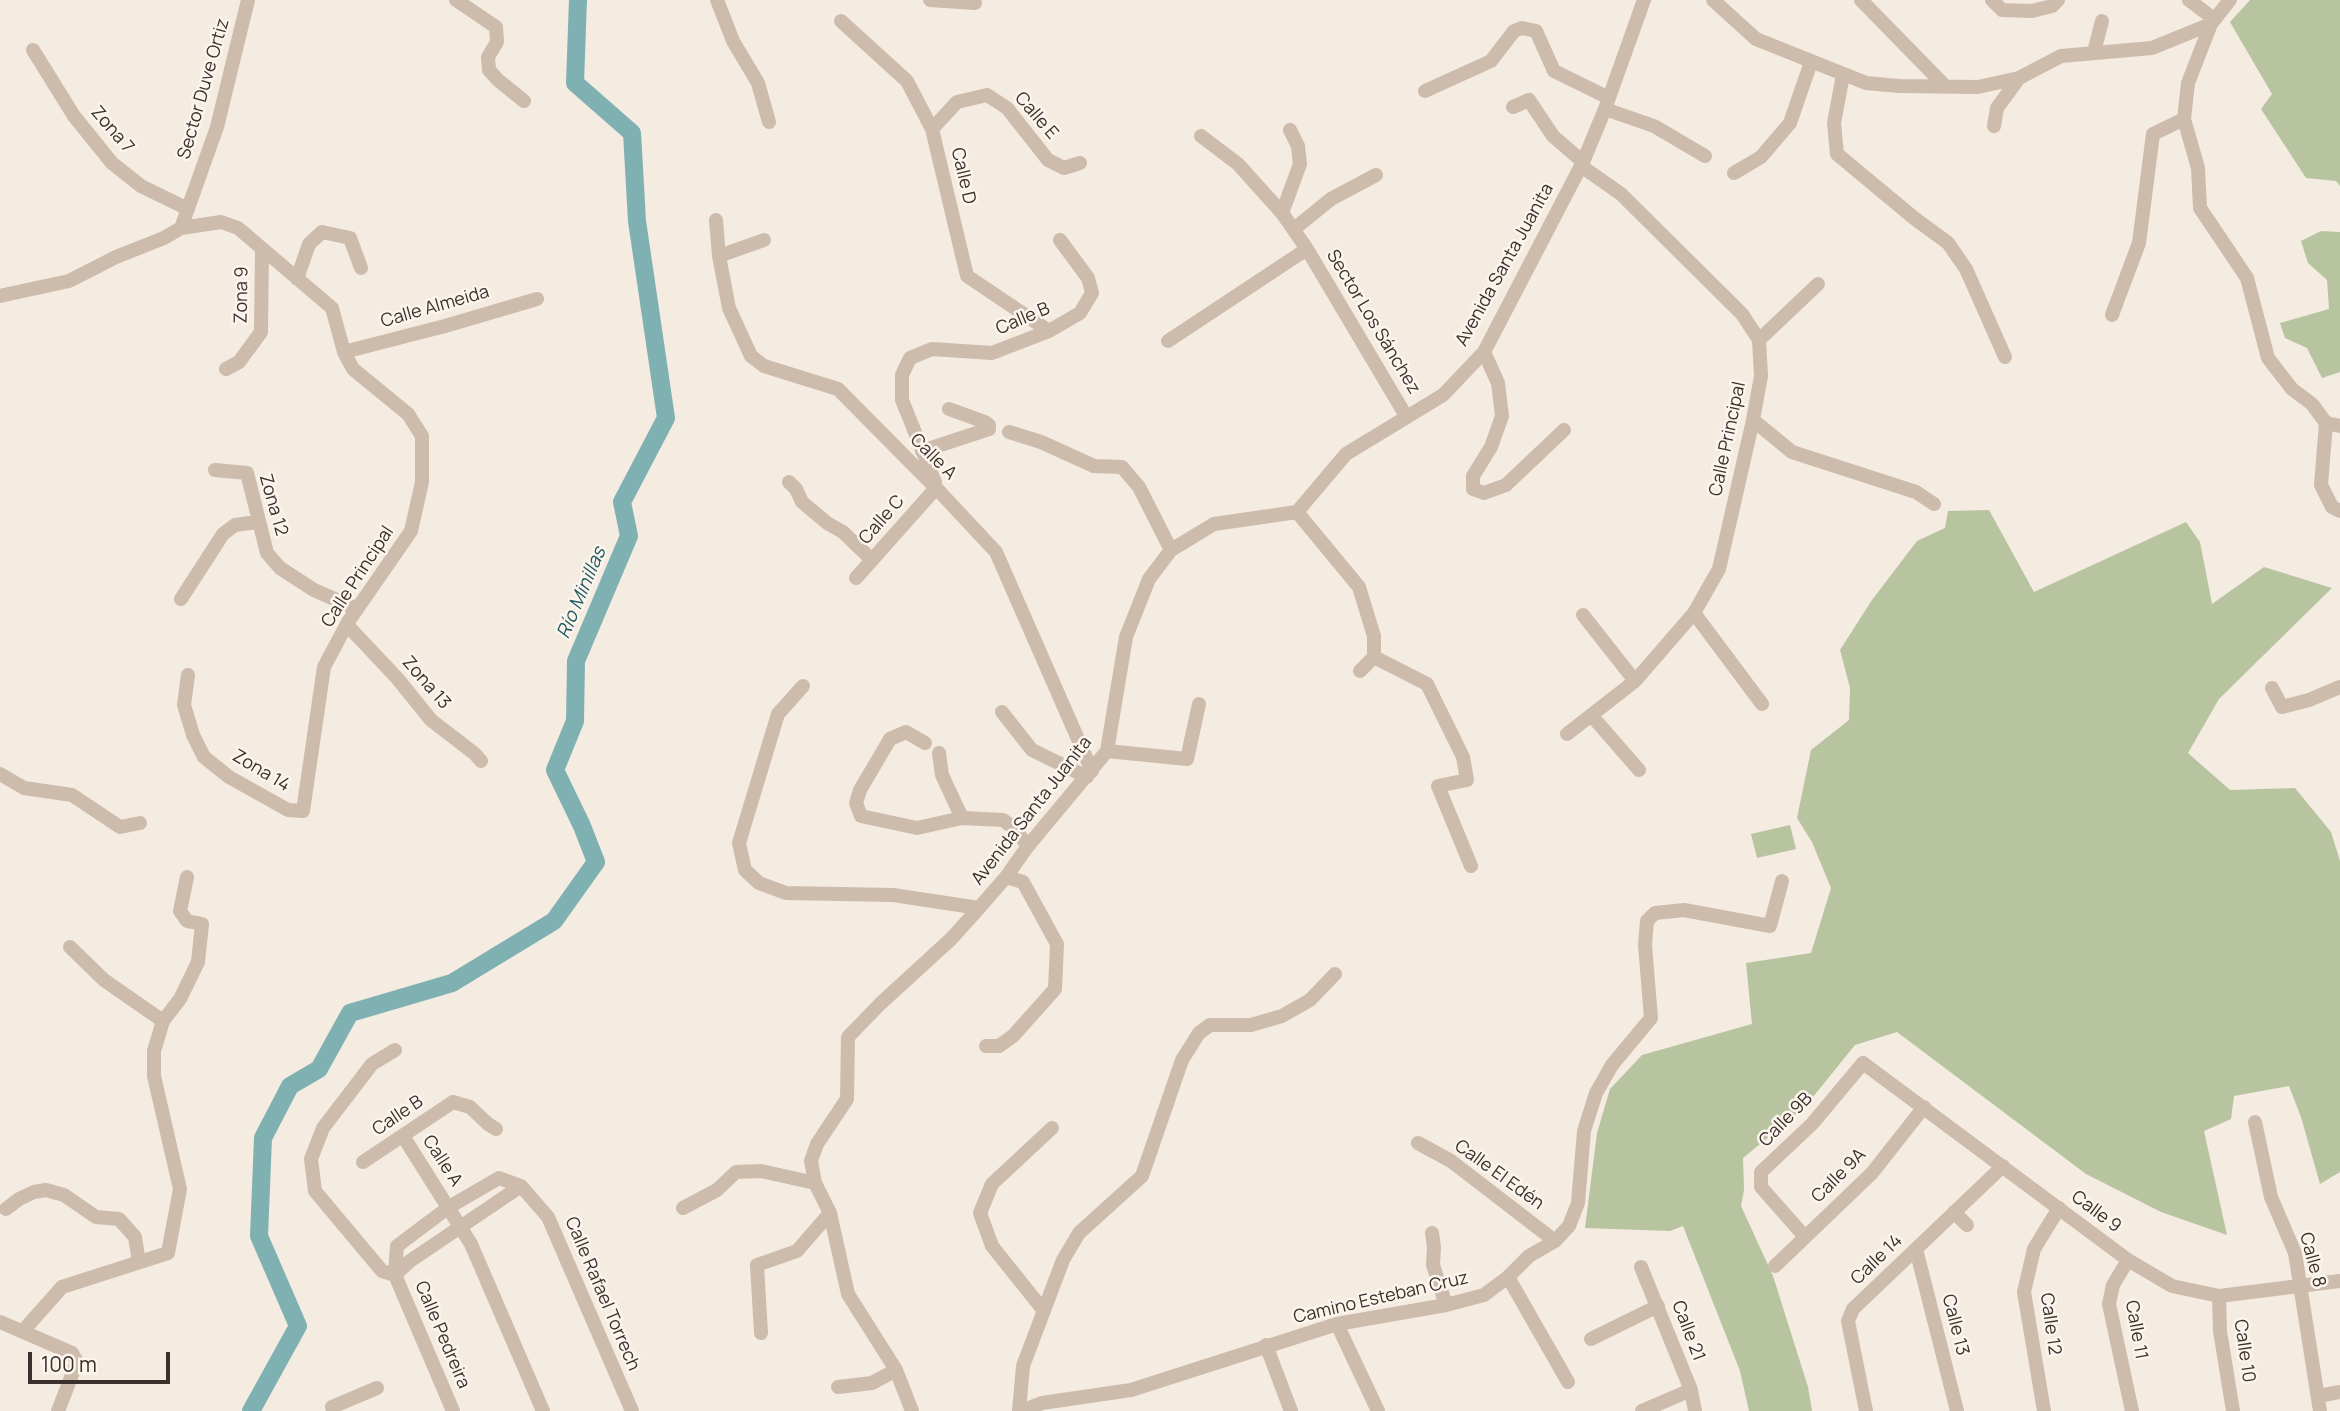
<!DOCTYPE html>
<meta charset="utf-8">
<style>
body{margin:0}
#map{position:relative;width:2340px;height:1411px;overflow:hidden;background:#f4ebe1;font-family:Manrope,sans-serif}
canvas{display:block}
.scale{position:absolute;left:28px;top:1352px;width:142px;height:32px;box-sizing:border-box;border:4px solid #3b302b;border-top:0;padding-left:9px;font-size:21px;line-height:24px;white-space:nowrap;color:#3b302b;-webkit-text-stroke:5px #fbf5ee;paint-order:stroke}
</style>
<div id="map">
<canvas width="2340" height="1411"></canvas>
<div class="scale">100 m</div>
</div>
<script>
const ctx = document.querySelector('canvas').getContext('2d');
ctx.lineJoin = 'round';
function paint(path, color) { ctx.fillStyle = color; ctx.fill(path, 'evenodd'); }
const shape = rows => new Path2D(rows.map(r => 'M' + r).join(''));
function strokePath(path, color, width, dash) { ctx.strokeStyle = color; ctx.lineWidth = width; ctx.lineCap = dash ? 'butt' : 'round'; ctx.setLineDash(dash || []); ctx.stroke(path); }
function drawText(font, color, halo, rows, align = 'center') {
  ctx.font = font + ' Manrope,sans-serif'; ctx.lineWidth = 5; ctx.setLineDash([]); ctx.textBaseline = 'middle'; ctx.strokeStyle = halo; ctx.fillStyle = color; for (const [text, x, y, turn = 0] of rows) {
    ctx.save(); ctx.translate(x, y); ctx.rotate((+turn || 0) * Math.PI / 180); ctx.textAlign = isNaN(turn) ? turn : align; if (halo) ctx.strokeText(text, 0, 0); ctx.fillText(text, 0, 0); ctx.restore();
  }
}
const green = shape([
 [2250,0,2340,0,2340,186,2336,181,2306,178,2261,109,2272,94,2230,22],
 [2321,231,2340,232,2340,372,2322,378,2307,348,2285,338,2280,323,2329,309,2327,280,2308,263,2301,241],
 [1989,510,2034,592,2186,522,2200,542,2212,604,2264,567,2332,588,2219,699,2188,753,2230,790,2295,788,2331,832,2340,861,2340,1172,2320,1184,2301,1117,2289,1086,2234,1096,2231,1119,2204,1131,2227,1235,2161,1212,2086,1174,1897,1032,1855,1045,1804,1108,1743,1158,1744,1190,1741,1206,1773,1276,1808,1387,1812,1411,1749,1411,1740,1371,1683,1226,1670,1231,1585,1228,1597,1133,1610,1089,1642,1055,1752,1024,1746,963,1811,953,1831,888,1812,842,1797,818,1811,750,1849,720,1850,688,1840,650,1872,600,1917,541,1945,528,1948,511],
 [1790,825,1796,849,1757,858,1751,834]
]);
const river = shape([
 [251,1411,298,1326,259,1236,263,1138,290,1086,319,1069,350,1013,452,983,554,921,596,862,582,826,555,770,575,721,576,661,629,536,622,502,666,418,637,221,632,133,575,83,578,0]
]);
const minor = shape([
 [456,0,496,27,497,42,488,57,489,70,498,80,524,101],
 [717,0,733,41,758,83,769,122],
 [930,0,975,3],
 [1713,0,1756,39,1866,83,1899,86,1978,87,2019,78,2061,56,2152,48,2211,24],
 [1861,0,1945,86],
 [1992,0,2002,10,2032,11,2052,6,2058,0],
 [2189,0,2214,19],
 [2230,0,2211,24,2188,83,2184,119,2198,168,2200,208,2247,278,2268,358,2292,389,2312,404,2326,423,2321,485,2332,507,2340,511],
 [841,21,907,81,932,129,967,276,1049,331],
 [33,50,74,116,112,163,141,186,188,209],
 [2094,52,2102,21],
 [1843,75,1834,123,1837,154,1914,218,1948,243,1966,269,2005,357],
 [1425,91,1491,61,1514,31,1522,28,1536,31,1554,71,1609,98],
 [1513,107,1529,100,1553,136,1583,162],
 [1605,109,1654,126,1705,156],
 [1994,126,1997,108,2019,78],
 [932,129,957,102,987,95,1007,108,1048,160,1064,168,1080,163],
 [1290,130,1298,146,1300,164,1282,213,1307,249,1406,416],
 [1201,136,1238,164,1282,213],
 [1734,173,1761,157,1790,123,1811,62],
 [716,220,719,256,729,308,751,356,764,366,838,389,938,490,996,552,1092,771],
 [181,228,217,127,248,0],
 [1294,229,1331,199,1376,175],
 [719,256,764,240],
 [297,279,309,244,322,232,350,238,361,268],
 [0,296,69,281,116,257,164,238,181,228,221,222,238,228,332,308,344,352,353,369,408,414,422,436,422,482,411,531,348,622,324,667,303,811,288,810,229,777,204,757,193,735,184,705,188,675],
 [2112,315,2139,243,2153,134,2184,119],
 [1759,340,1818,284],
 [1168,341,1307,249],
 [344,352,445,326,537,299],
 [1484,352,1498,383,1502,416,1491,447,1473,476,1473,489,1484,493,1506,485,1564,430],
 [226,369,239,362,261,332,262,249],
 [1753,420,1792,452,1916,492,1934,504],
 [2326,423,2340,426],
 [1009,432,1041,442,1094,466,1122,467,1139,487,1171,550],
 [922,451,989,429,989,425,985,422,949,409],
 [215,470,247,473,267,553,280,568,314,590,357,609],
 [789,482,796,489,802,502,827,523,843,532,872,560],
 [935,482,902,400,902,375,910,358,932,349,992,353,1049,331,1080,313,1092,293,1088,278,1060,240],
 [1297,512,1359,587,1374,636,1374,657,1360,671],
 [856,578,936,488],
 [181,599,223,534,235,525,258,522],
 [1694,613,1762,704],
 [1583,615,1635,681],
 [347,625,397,678,431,720,475,754,481,761],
 [1374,657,1427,684,1463,757,1467,780,1438,786,1471,866],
 [803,686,778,714,739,843,745,870,759,883,786,893,893,895,979,908],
 [2272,688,2282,707,2309,700,2340,687],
 [1002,712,1032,750,1087,777],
 [1591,715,1639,770],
 [1567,734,1635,681,1694,613,1719,569,1753,420,1761,376,1759,340,1742,314,1621,194,1581,166],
 [925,743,906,732,890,739,860,790,856,803,861,816,917,828,962,818,1003,820,1014,828,1028,846],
 [1107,751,1187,759,1199,704],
 [939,753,942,775,962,818],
 [0,774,24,788,72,795,120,827,140,823],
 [70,947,104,980,163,1021],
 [986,1046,999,1046,1013,1036,1055,989,1057,944,1023,882,1006,877],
 [395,1050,372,1064,323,1128,311,1159,315,1191,382,1271,395,1275],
 [2255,1122,2271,1197,2295,1253,2320,1411],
 [403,1136,471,1244,543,1411],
 [1418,1143,1451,1161,1555,1241],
 [363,1162,453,1102,470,1107,488,1124,496,1129],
 [683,1208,717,1190,736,1172,761,1171,815,1183],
 [6,1209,19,1199,34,1192,46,1190,64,1195,96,1217,119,1219,135,1237,139,1262],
 [1954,1212,1967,1225],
 [1432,1233,1434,1247,1433,1265,1446,1305],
 [1805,1237,1761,1187,1761,1172,1812,1124,1863,1063,2128,1260,2172,1286,2219,1296,2340,1281],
 [1916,1249,1957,1411],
 [2128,1260,2113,1285,2109,1304,2132,1411],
 [1775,1266,1872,1173,1924,1107],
 [1641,1267,1691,1390,1695,1411],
 [395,1275,410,1261,521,1186,548,1217,632,1411],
 [1508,1277,1568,1382],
 [2219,1296,2220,1331,2233,1411],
 [1044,1311,992,1246,980,1213,992,1184,1052,1128],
 [0,1322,72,1353,77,1362,58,1411],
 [1337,1324,1378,1411],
 [23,1331,62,1287,168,1253,180,1189,154,1076,154,1051,163,1021,180,999,198,962,202,924,187,921,180,911,187,877],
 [761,1333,757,1265,797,1251,830,1213],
 [1591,1339,1658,1306],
 [1266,1345,1291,1411],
 [838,1387,872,1383,896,1370],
 [2318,1396,2340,1392],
 [332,1407,377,1388],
 [453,1411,395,1275,397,1246,449,1207,499,1178,521,1186],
 [912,1411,896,1370,848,1294,830,1213,815,1183,811,1161,817,1144,847,1099,848,1037,880,1004,951,939,979,908,1006,877,1028,846,1107,751,1126,637,1149,579,1171,550,1214,524,1297,512,1346,454,1443,395,1484,352,1583,162,1605,109,1644,0],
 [1019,1411,1023,1366,1063,1260,1079,1233,1142,1176,1182,1060,1199,1033,1210,1025,1251,1025,1282,1016,1310,1000,1335,974],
 [1021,1411,1042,1403,1131,1390,1337,1324,1446,1305,1484,1295,1508,1277,1529,1256,1555,1241,1569,1226,1578,1203,1584,1131,1596,1093,1612,1065,1651,1018,1645,945,1647,921,1655,913,1684,910,1770,926,1782,881],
 [1642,1411,1691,1390],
 [1866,1411,1848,1321,1853,1309,2003,1166],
 [2044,1411,2024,1292,2034,1249,2059,1208]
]);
const streetNames = [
 ["Sector Duve Ortiz",204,89,-74],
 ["Calle E",1036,116,49],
 ["Zona 7",112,130,49],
 ["Calle D",963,176,77],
 ["Avenida Santa Juanita",1505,265,-61],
 ["Zona 9",242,295,-89],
 ["Calle Almeida",435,307,-16],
 ["Calle B",1023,319,-23],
 ["Sector Los Sánchez",1373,322,59],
 ["Calle Principal",1728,439,-78],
 ["Calle A",933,457,45],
 ["Zona 12",273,505,74],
 ["Calle C",882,520,-49],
 ["Calle Principal",358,577,-57],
 ["Zona 13",426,683,49],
 ["Zona 14",261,771,31],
 ["Avenida Santa Juanita",1032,811,-52],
 ["Calle B",398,1116,-34],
 ["Calle 9B",1786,1120,-46],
 ["Calle A",442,1161,57],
 ["Calle El Edén",1499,1175,36],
 ["Calle 9A",1839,1176,-45],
 ["Calle 9",2096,1212,37],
 ["Calle 14",1877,1260,-44],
 ["Calle 8",2312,1260,75],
 ["Calle Rafael Torrech",602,1294,67],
 ["Camino Esteban Cruz",1381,1298,-13],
 ["Calle 12",2050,1324,82],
 ["Calle 13",1955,1325,76],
 ["Calle 11",2136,1330,80],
 ["Calle 21",1688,1331,69],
 ["Calle Pedreira",442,1335,67],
 ["Calle 10",2244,1351,82]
];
const waterNames = [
 ["Río Minillas",582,593,-67]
];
paint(green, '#b8c4a0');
strokePath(river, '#7fb0b2', 18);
strokePath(minor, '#cdbbac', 14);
drawText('18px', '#3b302b', '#fbf5ee', streetNames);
drawText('italic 19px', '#1f5a5e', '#fbf5ee', waterNames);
</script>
